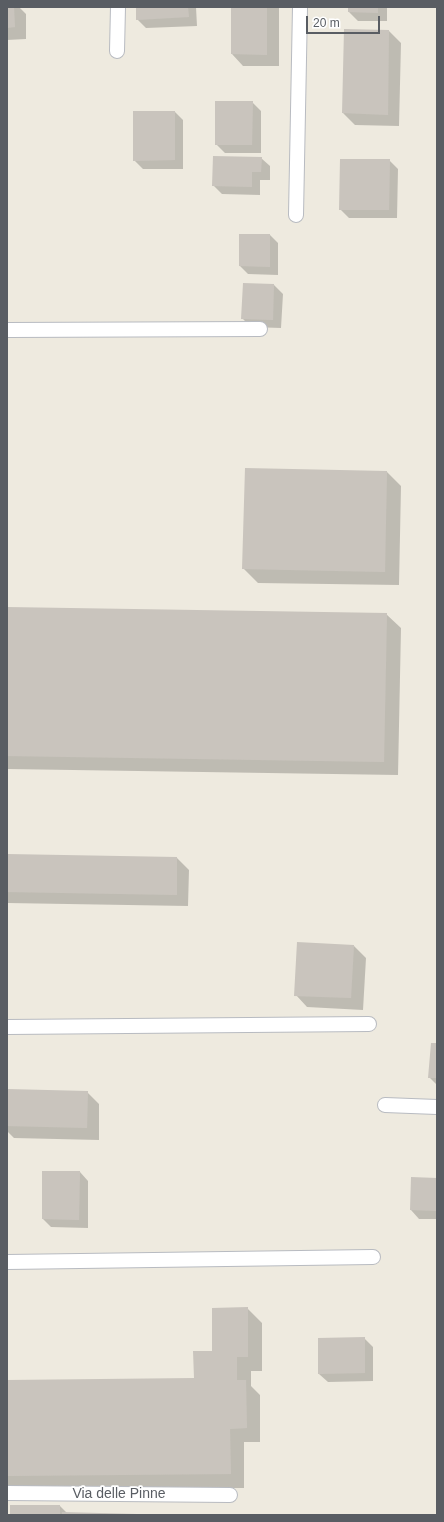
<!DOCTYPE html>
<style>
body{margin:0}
#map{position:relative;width:444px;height:1522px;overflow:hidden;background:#eeeadf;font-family:Arial,sans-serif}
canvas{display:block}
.frame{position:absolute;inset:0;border:8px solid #595d63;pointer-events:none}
.scale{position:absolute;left:306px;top:16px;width:74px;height:18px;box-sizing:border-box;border:2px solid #595d63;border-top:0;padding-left:5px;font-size:12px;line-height:14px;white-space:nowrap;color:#595d63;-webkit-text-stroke:3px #fff;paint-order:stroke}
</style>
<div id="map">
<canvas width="444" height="1522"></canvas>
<div class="frame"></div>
<div class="scale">20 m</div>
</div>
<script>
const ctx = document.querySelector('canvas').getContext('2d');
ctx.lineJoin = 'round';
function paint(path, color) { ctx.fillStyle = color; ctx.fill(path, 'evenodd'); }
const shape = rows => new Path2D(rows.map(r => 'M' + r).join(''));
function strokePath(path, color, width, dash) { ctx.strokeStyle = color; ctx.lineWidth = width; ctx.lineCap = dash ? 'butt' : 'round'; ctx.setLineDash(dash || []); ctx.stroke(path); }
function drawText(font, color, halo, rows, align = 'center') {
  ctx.font = font + ' Arial,sans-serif'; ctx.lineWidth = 3.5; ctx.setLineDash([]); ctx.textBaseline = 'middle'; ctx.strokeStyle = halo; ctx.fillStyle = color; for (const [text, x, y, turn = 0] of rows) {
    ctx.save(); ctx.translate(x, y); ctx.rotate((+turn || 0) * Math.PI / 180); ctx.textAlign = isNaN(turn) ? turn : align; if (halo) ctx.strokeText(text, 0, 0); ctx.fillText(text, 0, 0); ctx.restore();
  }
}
const shadow = shape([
 [7,7,19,7,26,14,26,39,7,40],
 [137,7,196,7,197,26,146,28,137,19],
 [232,7,279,7,279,66,243,66,232,54],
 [349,7,387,7,387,21,358,21,349,12],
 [389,31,401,43,399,126,355,125,343,113],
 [252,102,261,111,261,153,225,153,216,144],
 [175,112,183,120,183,169,143,169,134,160],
 [261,158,270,166,270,180,260,180,260,195,222,194,213,185],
 [389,160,398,169,397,218,349,218,340,209],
 [270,235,278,243,278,275,248,274,240,266],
 [274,285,283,294,281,328,251,327,242,318],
 [246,469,387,472,401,486,399,585,258,583,243,568],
 [7,608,386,614,401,628,398,775,7,769],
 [7,855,177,858,189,870,188,906,7,903],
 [354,946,366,958,363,1010,307,1007,296,995],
 [437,1044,437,1085,429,1077],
 [7,1090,87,1092,99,1104,99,1140,14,1138,7,1131],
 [80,1172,88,1181,88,1228,51,1227,43,1219],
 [437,1179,437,1219,419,1219,411,1210],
 [247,1308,262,1323,262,1371,251,1371,251,1386,260,1395,260,1442,244,1442,244,1488,7,1489,7,1381,195,1379],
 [364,1338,373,1347,373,1381,328,1382,319,1374],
 [60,1506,67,1513,157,1515,11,1515]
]);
const building = shape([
 [7,7,14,7,15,27,7,28],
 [136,7,188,7,189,17,136,20],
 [231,7,267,7,267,55,231,54],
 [348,7,378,7,378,13,348,12],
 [344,29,389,30,388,115,342,113],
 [215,101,253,101,252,145,215,145],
 [133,111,175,111,175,160,133,161],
 [213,156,262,157,261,172,252,172,252,187,212,186],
 [340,159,390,159,389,210,339,210],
 [239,234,270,234,270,267,239,266],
 [243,283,274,284,273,320,241,319],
 [245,468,387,471,385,572,242,569],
 [7,607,387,613,384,762,7,756],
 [7,854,177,857,177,895,7,892],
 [297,942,354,945,351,998,294,996],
 [431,1043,437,1043,437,1078,428,1078],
 [7,1089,88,1091,87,1128,7,1126],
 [42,1171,80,1171,79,1220,42,1219],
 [411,1177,437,1178,437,1211,410,1210],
 [248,1307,248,1357,237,1357,237,1380,246,1380,247,1428,230,1429,231,1474,7,1476,7,1380,194,1378,193,1351,212,1351,212,1308],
 [365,1337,365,1373,318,1374,318,1338],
 [10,1505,60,1505,60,1515,10,1515],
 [62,1512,137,1514,137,1515,62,1515]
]);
const lane = shape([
 [117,51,118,7],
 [296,215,300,7],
 [7,330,260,329],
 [7,1027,369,1024],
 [385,1105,437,1107],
 [7,1262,373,1257],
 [7,1493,230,1495]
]);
const streetNames = [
 ["Via delle Pinne",119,1494]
];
paint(shadow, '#0003');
paint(building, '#c9c4bd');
strokePath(lane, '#b8bbc1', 16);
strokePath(lane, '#fff', 14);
drawText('14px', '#595d63', '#fff', streetNames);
</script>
